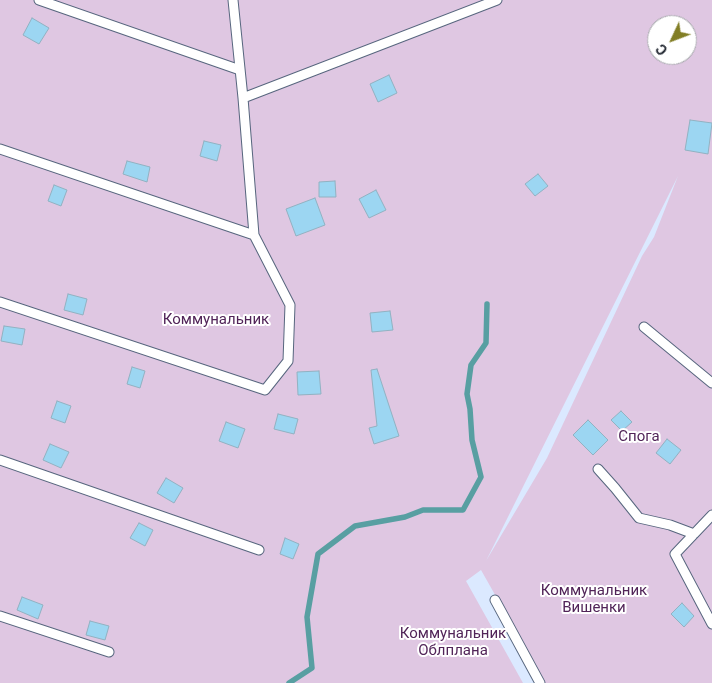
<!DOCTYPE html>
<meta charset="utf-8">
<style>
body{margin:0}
#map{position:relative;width:712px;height:683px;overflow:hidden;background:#dbe9ff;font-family:Roboto,sans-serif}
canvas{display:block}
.north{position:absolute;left:647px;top:15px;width:50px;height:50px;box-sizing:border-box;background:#fff;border:1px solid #a5a7ab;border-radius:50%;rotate:227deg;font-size:14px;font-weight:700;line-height:20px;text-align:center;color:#1e242e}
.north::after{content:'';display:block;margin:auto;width:18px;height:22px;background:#827e25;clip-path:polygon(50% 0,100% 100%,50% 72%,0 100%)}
</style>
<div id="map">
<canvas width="712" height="683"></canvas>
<div class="north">С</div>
</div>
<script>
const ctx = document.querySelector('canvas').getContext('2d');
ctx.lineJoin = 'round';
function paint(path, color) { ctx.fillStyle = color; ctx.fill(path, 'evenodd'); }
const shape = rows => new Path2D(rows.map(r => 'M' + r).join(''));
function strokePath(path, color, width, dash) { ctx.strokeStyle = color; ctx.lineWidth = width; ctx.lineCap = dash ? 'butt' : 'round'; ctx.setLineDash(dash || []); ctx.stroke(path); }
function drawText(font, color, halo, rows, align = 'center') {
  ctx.font = font + ' Roboto,sans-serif'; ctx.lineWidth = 4; ctx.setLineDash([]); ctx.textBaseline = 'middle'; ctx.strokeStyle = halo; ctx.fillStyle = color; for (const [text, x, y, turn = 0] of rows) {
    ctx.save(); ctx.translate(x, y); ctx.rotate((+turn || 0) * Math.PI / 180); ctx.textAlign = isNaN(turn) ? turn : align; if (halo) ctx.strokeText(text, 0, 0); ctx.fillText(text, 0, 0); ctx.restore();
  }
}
const green = shape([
 [0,0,712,0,712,683,545,683,481,570,466,581,523,683,0,683],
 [657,25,687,25,687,55,657,55],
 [678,176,654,237,642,256,547,458,486,561]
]);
const stream = shape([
 [289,683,312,668,307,617,318,554,355,526,405,517,423,510,463,510,481,477,472,440,470,409,467,394,471,365,486,343,487,304]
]);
const building = shape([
 [32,18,49,28,39,44,23,35,32,18],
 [389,75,397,93,378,102,370,84,389,75],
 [690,120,712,123,708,154,685,150,690,120],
 [204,141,221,145,217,161,200,156,204,141],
 [127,161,150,167,147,182,123,174,127,161],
 [538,174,548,186,535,196,525,184,538,174],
 [335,181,336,197,319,197,319,182,335,181],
 [54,185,67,190,61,206,48,201,54,185],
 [376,190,386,210,369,218,359,199,376,190],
 [315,198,325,225,296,236,286,209,315,198],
 [68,294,87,299,83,315,64,310,68,294],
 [390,311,393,330,372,332,370,313,390,311],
 [4,326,25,329,22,345,1,341,4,326],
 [132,367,145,371,140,388,127,384,132,367],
 [377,369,399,436,374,444,369,428,377,426,371,370,377,369],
 [319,371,321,394,298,395,297,372,319,371],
 [57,401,71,406,65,423,51,418,57,401],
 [621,411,632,422,622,431,611,420,621,411],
 [278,414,298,419,294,434,274,429,278,414],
 [588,420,608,440,593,455,573,435,588,420],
 [226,422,245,429,238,448,219,441,226,422],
 [667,439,681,450,670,464,656,453,667,439],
 [50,444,69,452,61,468,43,460,50,444],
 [166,478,183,488,174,503,157,493,166,478],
 [139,523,153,530,145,546,130,538,139,523],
 [285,538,299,544,293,559,280,554,285,538],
 [22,597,43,605,38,619,17,610,22,597],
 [682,603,694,616,684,627,671,614,682,603],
 [90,621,109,626,105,640,86,635,90,621]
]);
const lane = shape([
 [39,0,240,70],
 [243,98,497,0],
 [0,149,254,235],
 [0,302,265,390,288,361,290,305,254,235,243,98,233,0],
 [644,327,712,383],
 [0,460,259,550],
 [598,469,615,488,639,518,670,525,694,534],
 [712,515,675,554,712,624],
 [495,600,540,683],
 [0,616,109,652]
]);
const parkNames = [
 ["Коммунальник",216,320],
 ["Спога",639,437],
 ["Коммунальник",594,591],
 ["Вишенки",594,608],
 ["Коммунальник",453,634],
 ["Облплана",453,651]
];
paint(green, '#dfc7e2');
strokePath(stream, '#589fa2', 5.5);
paint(building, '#9cd6f2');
strokePath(building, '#92b2c2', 1);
strokePath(lane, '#57667e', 11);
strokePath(lane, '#fff', 9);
drawText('15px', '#512458', '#fff', parkNames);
</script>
